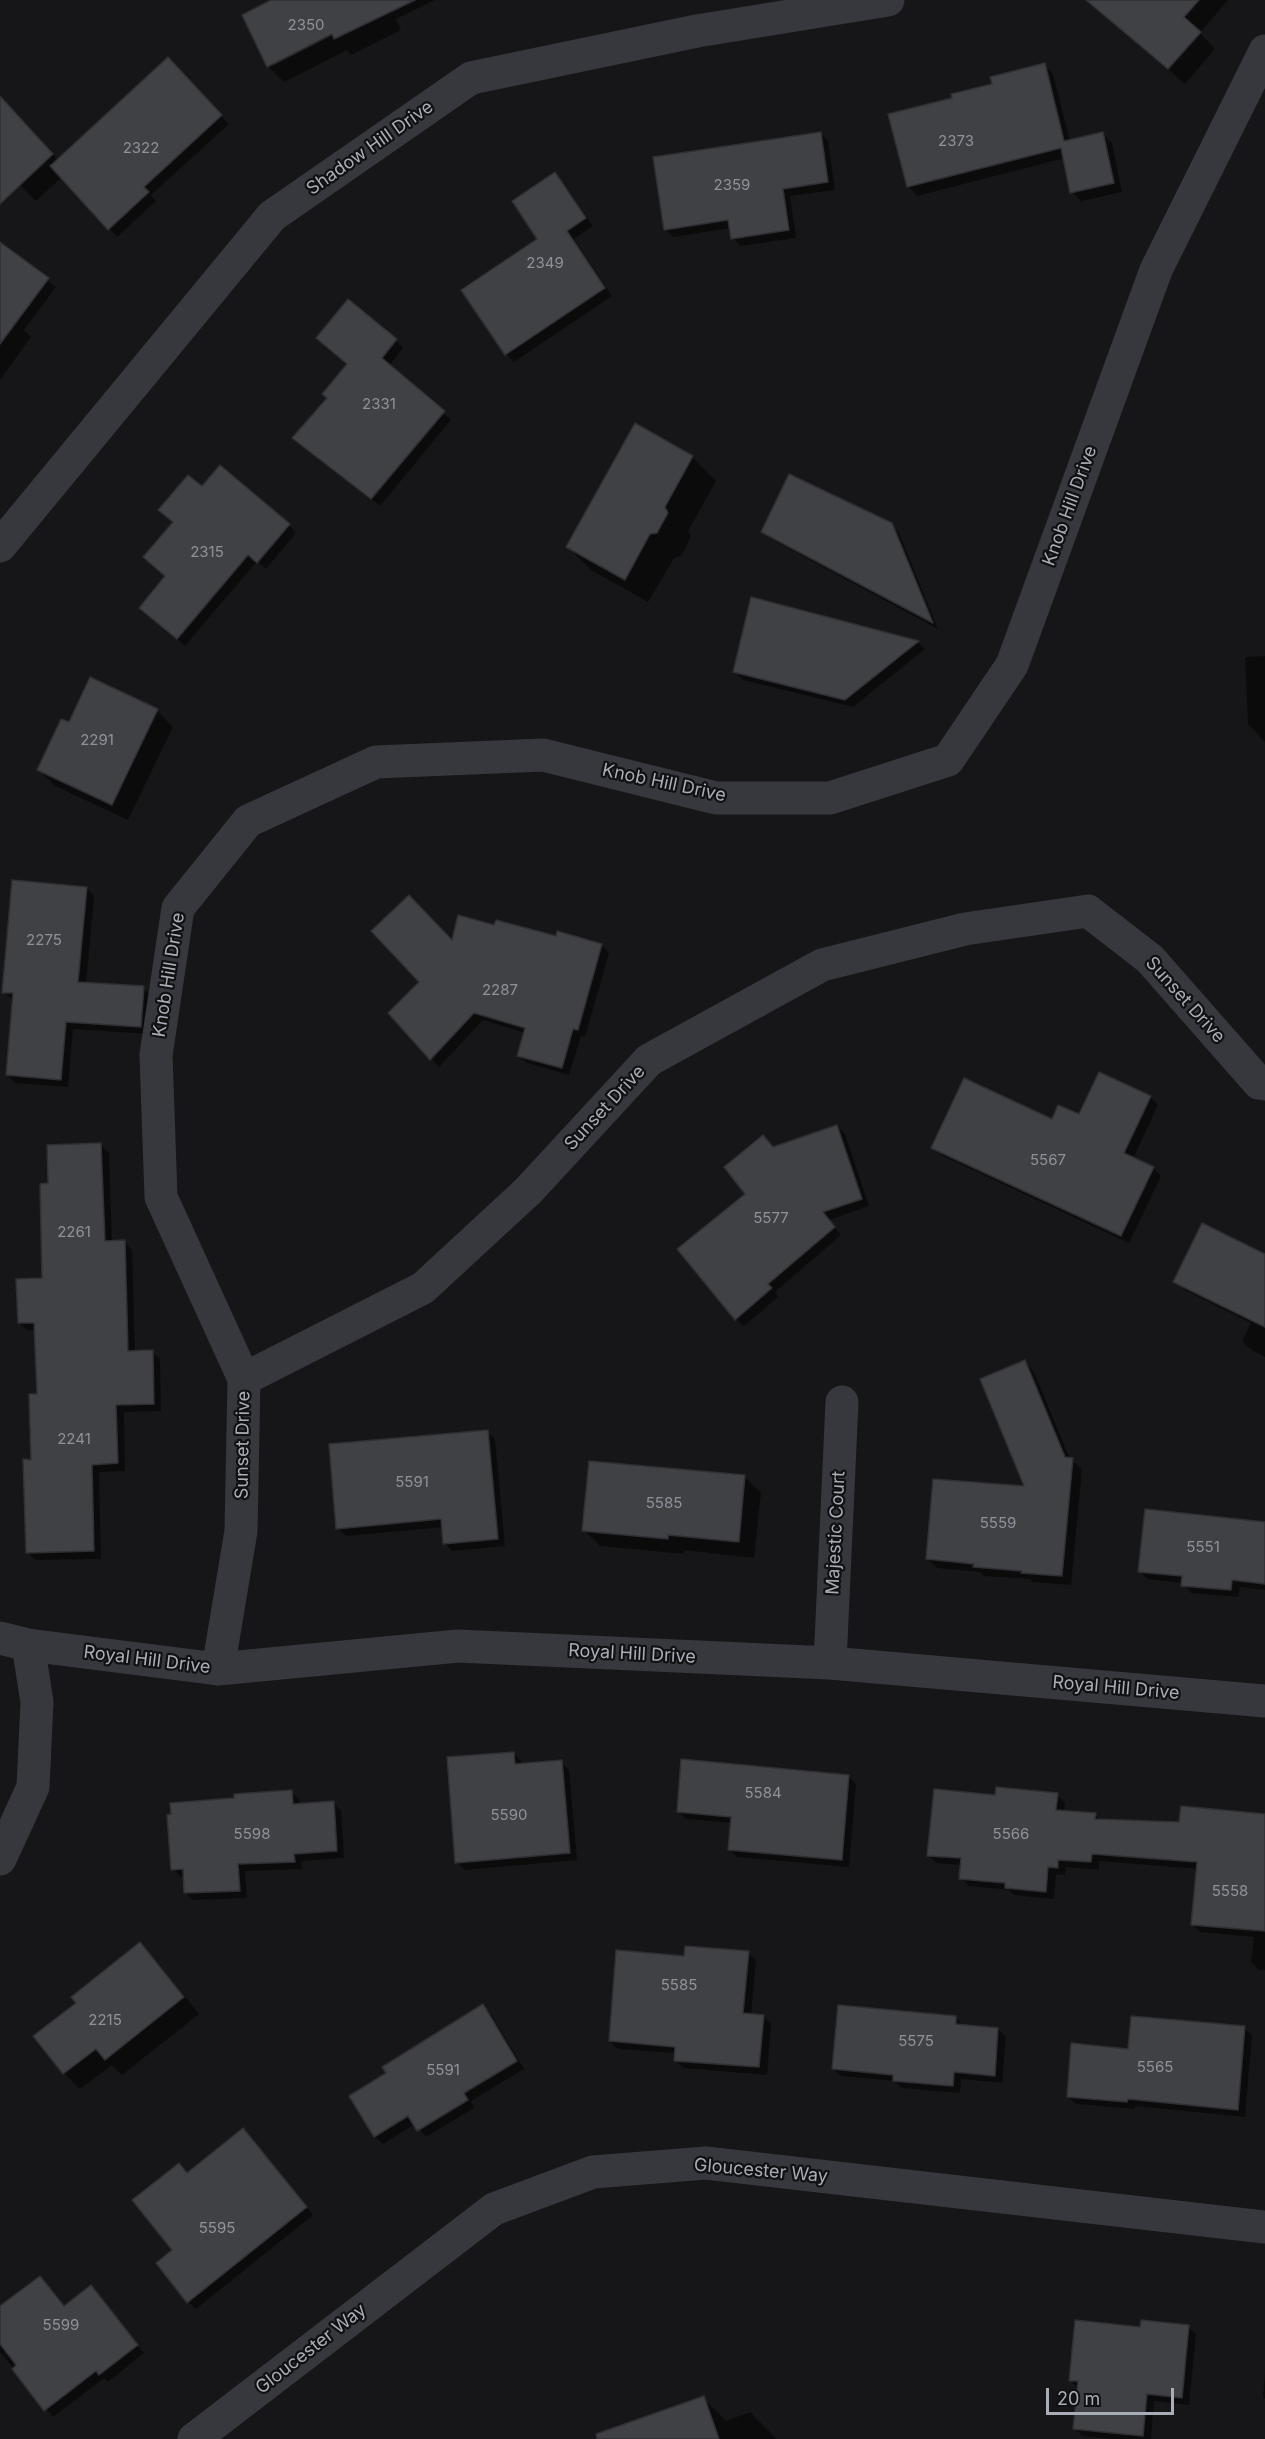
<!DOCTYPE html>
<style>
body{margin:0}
#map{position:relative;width:1265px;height:2439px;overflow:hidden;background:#161618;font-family:Inter,sans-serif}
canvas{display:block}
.scale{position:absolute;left:1046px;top:2388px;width:128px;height:27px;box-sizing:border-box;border:3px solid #a8adb8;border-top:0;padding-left:8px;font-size:18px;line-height:21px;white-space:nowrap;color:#a8adb8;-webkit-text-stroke:4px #111113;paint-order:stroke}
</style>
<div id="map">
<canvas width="1265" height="2439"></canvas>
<div class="scale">20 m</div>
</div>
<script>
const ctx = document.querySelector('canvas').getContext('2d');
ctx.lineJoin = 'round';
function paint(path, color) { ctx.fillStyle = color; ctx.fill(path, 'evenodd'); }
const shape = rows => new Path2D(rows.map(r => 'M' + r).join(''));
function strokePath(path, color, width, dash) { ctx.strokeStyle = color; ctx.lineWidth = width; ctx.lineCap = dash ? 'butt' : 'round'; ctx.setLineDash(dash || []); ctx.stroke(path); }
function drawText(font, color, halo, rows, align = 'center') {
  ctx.font = font + ' Inter,sans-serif'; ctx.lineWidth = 4.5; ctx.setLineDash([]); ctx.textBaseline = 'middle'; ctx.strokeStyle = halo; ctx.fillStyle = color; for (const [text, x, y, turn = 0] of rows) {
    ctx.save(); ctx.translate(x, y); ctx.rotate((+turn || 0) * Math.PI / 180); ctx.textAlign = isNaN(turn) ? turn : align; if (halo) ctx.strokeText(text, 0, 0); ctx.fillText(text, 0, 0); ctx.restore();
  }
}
const shadow = shape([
 [274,0,435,0,396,19,401,30,351,55,347,50,284,82,268,66],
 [338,30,339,32,273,66,273,62],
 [1108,0,1228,0,1200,33,1215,49,1185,84,1099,9],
 [1044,65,1053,74,1070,141,1103,134,1112,143,1122,192,1081,201,1072,192,1065,158,917,196,908,186,954,99],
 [176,67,229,124,151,195,156,201,117,237,62,177,36,201,0,165,0,127,30,130,58,160],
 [820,133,828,141,835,190,790,196,796,238,740,246,733,238,731,228,673,237,665,229],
 [555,174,563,182,593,226,574,239,612,296,514,362,506,354,539,239],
 [0,244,56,287,24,330,31,337,0,380],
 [396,340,403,348,389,366,451,420,380,506,294,438],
 [692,457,716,481,688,531,691,537,681,556,674,558,648,602,591,570,568,547],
 [202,488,289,525,296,533,266,569,257,561,185,646,141,608,166,577],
 [891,524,899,533,938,629,771,539,763,532],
 [753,599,918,642,925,649,853,707,743,680,735,672],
 [1265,656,1265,742,1248,724,1245,657],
 [157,711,173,727,128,820,55,786,39,770],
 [86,888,94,896,86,984,143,988,151,996,149,1034,73,1029,68,1087,15,1083,8,1075,14,1000,3,992],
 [495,927,601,945,609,953,585,1037,581,1036,569,1075,527,1063,519,1056,525,1033,483,1020,439,1067,390,1013,421,982,452,942],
 [1150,1097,1158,1105,1133,1159,1153,1168,1161,1176,1129,1243,941,1155,933,1148,1080,1116],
 [837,1126,845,1134,869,1206,829,1220,841,1235,775,1292,778,1297,744,1326,736,1319,747,1194,773,1148],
 [101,1145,109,1153,112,1242,124,1242,132,1250,135,1352,152,1352,160,1359,161,1411,124,1412,125,1471,99,1472,101,1559,35,1560,27,1552,39,1395,36,1330,27,1330,19,1323,44,1280,50,1184],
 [1265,1256,1265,1357,1250,1349,1242,1341,1251,1323,1183,1289,1175,1281],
 [1025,1362,1034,1372,1070,1459,1082,1469,1071,1585,1032,1582,1030,1579,984,1576,981,1572,937,1568,928,1559,1026,1488],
 [487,1432,495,1439,505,1546,452,1551,445,1543,443,1527,346,1536,338,1528],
 [745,1477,761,1493,754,1558,684,1550,684,1554,600,1546,584,1530],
 [1265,1523,1265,1590,1240,1587,1238,1597,1191,1593,1183,1583,1147,1579,1140,1571],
 [513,1753,521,1761,522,1765,561,1762,569,1770,577,1860,465,1870,457,1862],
 [848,1776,856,1784,849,1867,737,1857,729,1849,732,1823,686,1819,678,1811],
 [291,1792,299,1799,300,1805,333,1803,341,1811,344,1858,301,1861,302,1869,245,1871,247,1898,193,1900,185,1892,184,1877,181,1877,173,1869,236,1799],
 [1057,1795,1065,1803,1064,1812,1095,1815,1101,1820,1180,1824,1265,1815,1265,1970,1259,1970,1251,1962,1254,1937,1200,1932,1192,1924,1198,1869,1099,1861,1099,1870,1066,1867,1065,1875,1056,1874,1054,1899,1014,1895,1009,1890,969,1886,961,1878,962,1865,936,1863,928,1855,997,1796],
 [140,1944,156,1960,199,2014,122,2075,112,2065,80,2089,64,2073,35,2037,78,2003],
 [748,1953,756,1960,751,2015,763,2016,771,2024,767,2075,683,2068,675,2060,676,2053,618,2049,610,2041,685,1957],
 [483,2006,491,2014,524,2069,471,2101,474,2108,426,2137,415,2124,383,2144,375,2136,388,2074],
 [955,2017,963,2025,998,2029,1006,2037,1002,2083,961,2079,960,2093,902,2088,895,2081,841,2076,834,2069],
 [1244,2028,1252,2035,1245,2117,1135,2106,1135,2109,1076,2104,1068,2096,1129,2050],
 [243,2130,313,2215,196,2309,188,2302,174,2250,179,2165,188,2174],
 [40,2278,65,2308,91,2287,144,2353,108,2382,104,2378,53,2417,0,2352,0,2308],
 [1188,2327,1196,2334,1189,2405,1154,2401,1151,2439,1112,2439,1082,2436,1075,2428,1079,2389,1070,2381,1142,2328],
 [1265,2373,1265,2399,1263,2397],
 [703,2398,726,2421,750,2412,777,2439,633,2439]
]);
const building = shape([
 [271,0,415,0,334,39,332,34,267,67,242,15,271,0],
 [1086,0,1199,0,1184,17,1201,32,1168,69,1086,0],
 [168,57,222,115,144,187,149,192,108,230,50,166,168,57],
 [1045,63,1064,141,1103,132,1114,183,1070,193,1061,148,907,187,888,114,952,98,951,94,992,84,990,77,1045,63],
 [0,96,53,154,0,204,0,96],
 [821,132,828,182,783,189,789,230,731,239,728,220,664,230,653,157,821,132],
 [555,172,586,218,567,231,605,288,505,355,461,290,537,239,512,201,555,172],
 [0,242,49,278,0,344,0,242],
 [348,299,397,339,382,358,445,411,371,499,292,438,327,398,322,394,347,364,316,338,348,299],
 [635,423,693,456,665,507,668,513,657,533,650,534,625,580,566,547,635,423],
 [220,465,290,524,257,563,248,555,177,639,139,608,165,576,143,557,173,522,158,510,188,475,202,486,220,465],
 [789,474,892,523,933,623,761,532,789,474],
 [751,597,919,641,845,700,733,672,751,597],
 [90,677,158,709,112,805,37,770,61,719,69,722,90,677],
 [12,880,87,887,78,982,144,986,141,1027,66,1022,61,1080,6,1075,13,993,2,993,12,880],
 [409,895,452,940,458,915,494,925,496,920,556,936,557,931,602,944,578,1030,573,1029,562,1068,517,1056,525,1028,474,1013,430,1060,388,1013,419,982,371,931,409,895],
 [1099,1072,1151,1096,1124,1153,1154,1167,1121,1236,931,1148,964,1078,1052,1119,1058,1105,1079,1114,1099,1072],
 [837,1125,862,1199,823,1212,835,1227,768,1284,772,1288,735,1320,677,1249,745,1194,724,1167,763,1135,773,1147,837,1125],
 [101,1143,105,1241,125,1240,128,1351,153,1350,154,1404,116,1405,118,1463,92,1465,94,1551,26,1553,23,1459,31,1460,29,1394,37,1394,34,1323,18,1323,16,1279,42,1278,40,1184,48,1183,47,1145,101,1143],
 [1202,1223,1265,1254,1265,1327,1173,1282,1202,1223],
 [1025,1360,1065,1457,1073,1458,1062,1576,1021,1573,1022,1571,973,1567,974,1564,926,1559,933,1479,1024,1486,980,1379,1025,1360],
 [488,1430,498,1539,443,1544,441,1519,336,1529,329,1444,488,1430],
 [589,1461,745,1475,739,1542,668,1535,668,1539,582,1531,589,1461],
 [1145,1509,1265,1522,1265,1584,1232,1580,1231,1590,1181,1586,1182,1576,1138,1572,1145,1509],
 [514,1752,515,1764,562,1760,570,1853,455,1863,447,1757,514,1752],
 [681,1759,849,1775,842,1860,728,1850,731,1817,677,1812,681,1759],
 [996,1787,1058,1793,1056,1810,1096,1813,1095,1819,1179,1822,1181,1806,1265,1814,1265,1931,1191,1925,1197,1862,1092,1854,1091,1862,1058,1860,1058,1868,1048,1867,1046,1892,1005,1888,1005,1883,959,1879,961,1858,927,1856,934,1789,995,1795,996,1787],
 [292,1790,293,1804,334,1801,337,1851,294,1854,295,1862,238,1864,240,1891,184,1893,183,1869,171,1870,167,1815,171,1814,170,1803,234,1798,234,1794,292,1790],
 [140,1942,184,1997,105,2060,96,2049,63,2074,33,2036,76,2003,71,1997,140,1942],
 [685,1946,749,1951,743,2013,764,2015,759,2067,674,2061,675,2047,609,2041,616,1950,684,1956,685,1946],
 [483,2004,517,2061,464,2093,468,2100,417,2131,408,2116,374,2137,349,2096,386,2073,382,2067,483,2004],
 [838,2005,956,2016,956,2024,998,2028,995,2076,954,2072,953,2086,893,2081,893,2075,832,2069,838,2005],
 [1131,2016,1245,2026,1238,2110,1128,2099,1127,2102,1067,2097,1071,2043,1128,2049,1131,2016],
 [243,2128,307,2207,187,2303,156,2263,172,2250,132,2200,179,2163,187,2173,243,2128],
 [40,2276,64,2306,91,2285,138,2345,99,2375,96,2371,44,2411,12,2369,16,2365,0,2344,0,2306,40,2276],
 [1075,2320,1140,2327,1141,2320,1189,2325,1182,2398,1147,2394,1143,2436,1073,2429,1078,2381,1069,2381,1075,2320],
 [704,2396,719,2439,597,2439,596,2434,704,2396]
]);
const street = shape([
 [0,546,272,216,471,78,697,31,888,0],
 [244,1379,161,1197,156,1055,178,908,248,821,376,762,543,755,716,798,830,798,948,760,1012,665,1156,270,1265,51],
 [0,1638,28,1645,218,1669,458,1646,830,1663,1265,1701],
 [830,1663,842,1402],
 [218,1669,241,1531,244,1379,423,1288,528,1191,649,1060,822,965,965,929,1088,911,1150,959,1259,1083,1265,1084],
 [0,1859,33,1787,37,1702,28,1645],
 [194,2439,494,2209,593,2172,706,2163,1265,2227]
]);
const numberNames = [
 ["2350",306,25],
 ["2373",956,141],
 ["2322",141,148],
 ["2359",732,185],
 ["2349",545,263],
 ["2331",379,404],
 ["2315",207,552],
 ["2291",97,740],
 ["2275",44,940],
 ["2287",500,990],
 ["5567",1048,1160],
 ["5577",771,1218],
 ["2261",74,1232],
 ["2241",74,1439],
 ["5591",412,1482],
 ["5585",664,1503],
 ["5559",998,1523],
 ["5551",1203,1547],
 ["5584",763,1793],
 ["5590",509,1815],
 ["5598",252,1834],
 ["5566",1011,1834],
 ["5558",1230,1891],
 ["5585",679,1985],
 ["2215",105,2020],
 ["5575",916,2041],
 ["5565",1155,2067],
 ["5591",443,2070],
 ["5595",217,2228],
 ["5599",61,2325]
];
const streetNames = [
 ["Shadow Hill Drive",370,148,-35],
 ["Knob Hill Drive",1070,506,-70],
 ["Knob Hill Drive",664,783,12],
 ["Knob Hill Drive",169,975,-81],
 ["Sunset Drive",1185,1000,48],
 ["Sunset Drive",605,1108,-47],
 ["Sunset Drive",243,1445,-89],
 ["Majestic Court",836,1533,-87],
 ["Royal Hill Drive",632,1654,3],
 ["Royal Hill Drive",147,1660,7],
 ["Royal Hill Drive",1116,1688,5],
 ["Gloucester Way",761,2171,5],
 ["Gloucester Way",311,2349,-38]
];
paint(shadow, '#0007');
paint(building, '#404145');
strokePath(building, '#303034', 1.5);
strokePath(street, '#37383d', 33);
drawText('15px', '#8e929b', null, numberNames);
drawText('18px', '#a8adb8', '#111113', streetNames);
</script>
